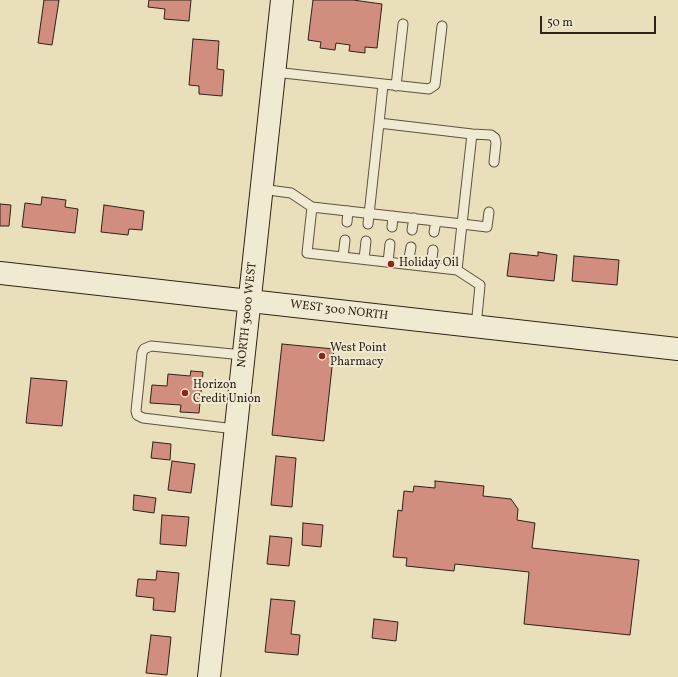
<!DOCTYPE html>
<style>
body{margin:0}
#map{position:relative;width:678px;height:677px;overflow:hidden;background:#e9dfba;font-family:Vollkorn,serif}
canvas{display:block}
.scale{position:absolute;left:540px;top:16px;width:116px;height:18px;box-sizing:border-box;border:2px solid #302217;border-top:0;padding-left:5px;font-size:12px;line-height:14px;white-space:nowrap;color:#302217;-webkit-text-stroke:3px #f1ead2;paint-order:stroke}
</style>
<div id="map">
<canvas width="678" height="677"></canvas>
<div class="scale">50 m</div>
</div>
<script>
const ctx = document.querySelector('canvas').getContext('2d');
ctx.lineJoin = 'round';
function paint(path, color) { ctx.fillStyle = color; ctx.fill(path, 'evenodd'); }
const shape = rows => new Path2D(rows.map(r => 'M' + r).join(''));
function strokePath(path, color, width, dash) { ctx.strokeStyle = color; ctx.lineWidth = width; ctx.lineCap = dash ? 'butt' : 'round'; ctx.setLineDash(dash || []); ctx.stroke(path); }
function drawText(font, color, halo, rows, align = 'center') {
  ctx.font = font + ' Vollkorn,serif'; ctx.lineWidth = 4; ctx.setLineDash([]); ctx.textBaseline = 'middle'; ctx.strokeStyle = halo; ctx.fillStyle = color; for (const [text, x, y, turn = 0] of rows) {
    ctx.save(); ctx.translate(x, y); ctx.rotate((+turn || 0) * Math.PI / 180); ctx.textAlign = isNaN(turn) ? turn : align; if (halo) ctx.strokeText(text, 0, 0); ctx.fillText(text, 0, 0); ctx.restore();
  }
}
const building = shape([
 [44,0,59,0,52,45,38,43,44,0],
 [149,0,191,0,189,21,164,19,165,9,148,7,149,0],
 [313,0,353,0,382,4,377,48,365,47,365,53,349,51,350,45,336,43,335,50,320,48,321,42,308,40,313,0],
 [193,39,219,41,217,69,224,70,222,96,199,94,199,86,189,85,193,39],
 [42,197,66,200,65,207,78,209,75,233,22,227,25,203,41,205,42,197],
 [0,204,11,205,9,226,0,226,0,204],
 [104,205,144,211,142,230,129,229,128,235,101,232,104,205],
 [538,252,557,255,554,281,507,276,510,253,538,256,538,252],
 [574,256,619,260,617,285,572,281,574,256],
 [282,344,334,349,324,441,272,435,282,344],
 [191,371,203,372,199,413,180,412,181,405,150,403,152,385,167,386,168,374,190,376,191,371],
 [31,378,67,381,62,426,26,423,31,378],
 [153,442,171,444,170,460,151,458,153,442],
 [276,456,296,458,292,507,271,505,276,456],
 [172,461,195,464,191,493,168,490,172,461],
 [435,481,484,486,483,496,511,499,518,509,517,520,535,523,532,548,639,560,630,635,524,624,529,572,455,564,454,571,406,566,407,558,393,557,398,510,402,511,404,491,413,492,414,486,435,488,435,481],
 [134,495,156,498,154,513,133,510,134,495],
 [162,515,189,517,186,546,160,544,162,515],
 [303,523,323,525,321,547,302,545,303,523],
 [270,536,292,538,289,566,267,564,270,536],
 [157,571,179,573,175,612,153,610,154,598,136,596,138,579,156,580,157,571],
 [271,599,295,601,291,634,300,635,298,655,265,652,271,599],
 [374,619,398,622,396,641,372,638,374,619],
 [151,635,171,637,167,675,146,673,151,635]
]);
const lane = shape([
 [274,72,429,89,435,85,442,26],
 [396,86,403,24],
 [379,123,383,85],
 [472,134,491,135,495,138,496,143,494,162],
 [261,189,291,193,312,207,462,224,457,270,307,253,312,207],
 [347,222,348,211],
 [368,224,379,123,472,134,462,224,487,227,489,212],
 [392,227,393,216],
 [412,230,414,218],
 [434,232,436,221],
 [343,257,345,240],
 [364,259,366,241],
 [388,262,390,244],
 [408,264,411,247],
 [431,267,433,250],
 [457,270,480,285,476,327],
 [235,429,143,418,137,415,136,411,142,353,144,349,151,346,243,355]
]);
const secondary = shape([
 [0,273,678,349],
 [209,677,282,0]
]);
const markers = [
 [391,264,4,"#8f2418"],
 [322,356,4,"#8f2418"],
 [185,393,4,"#8f2418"]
];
const poiNames = [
 ["Holiday Oil",399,264],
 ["West Point",330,349],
 ["Pharmacy",330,363],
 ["Horizon",193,386],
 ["Credit Union",193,400]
];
const streetNames = [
 ["WEST 300 NORTH",339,311,7],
 ["NORTH 3000 WEST",248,315,-84]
];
paint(building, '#d18d7d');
strokePath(building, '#302217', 1);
strokePath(lane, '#5e5140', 11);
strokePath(secondary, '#302217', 24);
strokePath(lane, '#f1ead2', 9);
strokePath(secondary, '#f1ead2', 22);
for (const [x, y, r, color] of markers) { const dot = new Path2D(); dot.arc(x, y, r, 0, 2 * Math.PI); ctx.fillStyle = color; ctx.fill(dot); strokePath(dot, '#f1ead2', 1.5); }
drawText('12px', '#302217', '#f1ead2', poiNames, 'left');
drawText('12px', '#302217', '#f1ead2', streetNames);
</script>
